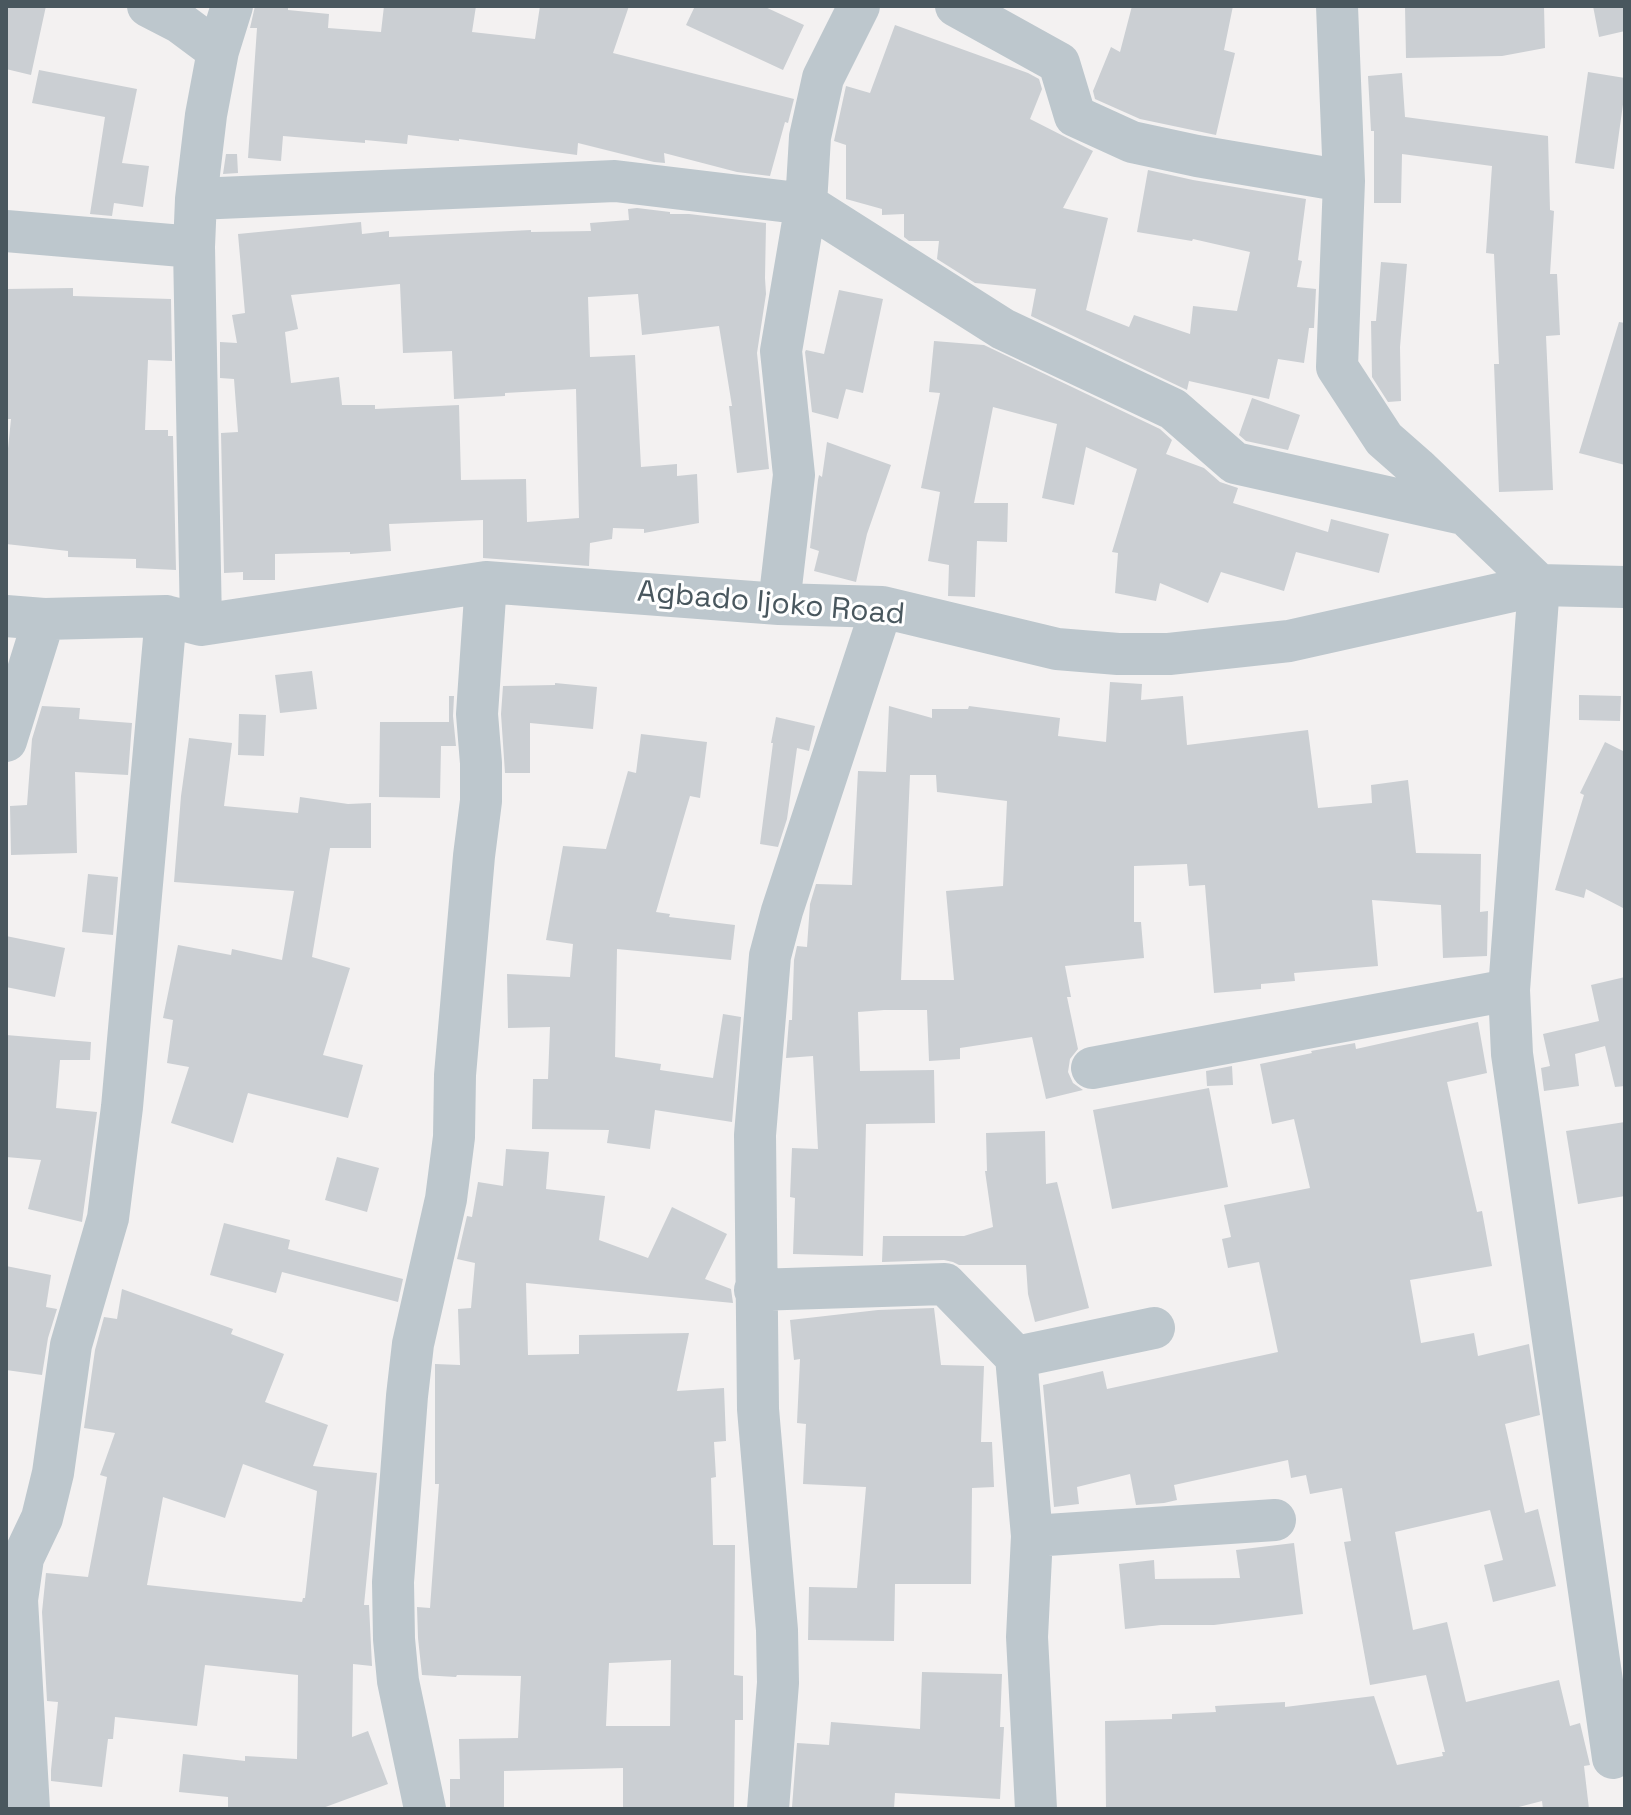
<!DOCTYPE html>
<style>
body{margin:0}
#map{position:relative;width:1631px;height:1815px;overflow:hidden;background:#f3f1f1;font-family:"Space Grotesk",sans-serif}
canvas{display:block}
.frame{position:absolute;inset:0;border:8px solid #49575e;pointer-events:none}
</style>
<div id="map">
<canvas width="1631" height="1815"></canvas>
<div class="frame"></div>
</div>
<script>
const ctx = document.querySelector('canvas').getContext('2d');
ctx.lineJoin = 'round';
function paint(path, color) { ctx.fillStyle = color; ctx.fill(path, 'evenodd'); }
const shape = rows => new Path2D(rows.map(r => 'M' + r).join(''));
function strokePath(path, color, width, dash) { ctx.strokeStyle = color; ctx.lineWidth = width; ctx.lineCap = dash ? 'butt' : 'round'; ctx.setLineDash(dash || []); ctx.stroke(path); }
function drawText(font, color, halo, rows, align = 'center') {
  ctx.font = font + ' "Space Grotesk",sans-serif'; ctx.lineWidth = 6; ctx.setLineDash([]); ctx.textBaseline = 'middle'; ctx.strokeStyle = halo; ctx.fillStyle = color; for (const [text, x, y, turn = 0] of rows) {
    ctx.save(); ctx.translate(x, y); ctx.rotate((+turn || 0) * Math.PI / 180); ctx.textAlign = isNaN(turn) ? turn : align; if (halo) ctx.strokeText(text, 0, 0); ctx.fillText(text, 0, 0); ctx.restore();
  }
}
const building = shape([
 [6,6,46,6,31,75,6,69],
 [255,6,288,6,288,10,329,14,328,28,381,32,384,6,476,6,472,32,535,39,540,6,629,6,613,53,794,99,788,123,785,122,770,176,737,172,664,153,665,163,654,162,578,143,577,155,459,139,459,141,408,135,407,144,365,140,365,143,283,136,281,161,248,158,257,28,250,28],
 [695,6,763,6,804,25,783,70,686,25],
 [1132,6,1233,6,1224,50,1235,53,1216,135,1140,119,1095,99,1093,91,1111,47,1120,52],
 [1405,6,1544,6,1545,48,1502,56,1406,58],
 [1593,6,1625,6,1625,31,1599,37],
 [895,25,1028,73,1039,79,1042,89,1030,119,1093,151,1063,208,1108,218,1086,310,1129,327,1134,315,1190,334,1193,306,1237,311,1250,252,1193,239,1192,241,1137,232,1148,170,1193,180,1306,199,1298,260,1302,261,1297,287,1316,289,1314,328,1309,328,1304,363,1278,359,1269,399,1189,381,1187,390,1031,316,1036,289,975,283,937,259,939,241,909,241,904,237,904,214,882,215,882,209,846,199,846,145,834,141,846,86,870,93],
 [39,70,137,89,122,163,149,166,143,207,114,203,112,216,90,214,105,117,32,103],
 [1588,72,1625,78,1625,90,1614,169,1575,163],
 [1402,73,1405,117,1548,136,1550,210,1554,211,1550,274,1557,274,1560,335,1546,336,1553,490,1499,492,1494,364,1499,364,1494,254,1486,253,1492,166,1402,154,1401,203,1374,203,1374,131,1371,131,1368,76],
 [226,154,237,154,238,173,223,174],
 [637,208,670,212,670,214,689,214,766,223,765,278,766,294,757,353,769,469,737,473,729,406,732,406,719,326,642,335,638,294,588,297,590,357,635,355,641,467,677,464,677,476,697,474,699,523,644,533,644,529,613,528,612,539,590,543,589,566,483,558,483,520,389,524,391,551,350,554,350,552,275,554,275,580,243,580,243,572,224,573,221,433,238,432,234,379,220,378,220,342,237,343,232,315,245,313,238,234,361,222,362,234,389,231,389,237,531,230,531,232,591,231,590,223,629,220,628,209],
 [400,284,403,353,452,351,454,399,505,396,505,393,576,389,579,518,527,522,526,479,461,480,459,405,375,409,375,405,342,405,339,377,291,383,285,332,298,329,291,295],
 [1381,262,1407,264,1400,347,1401,401,1388,402,1372,377,1371,321,1376,321],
 [73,288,73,296,171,299,172,361,148,360,145,430,168,430,168,436,173,436,176,570,136,568,136,559,68,557,68,551,6,544,6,468,11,419,6,419,6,289],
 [839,290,883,299,863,393,846,389,838,419,812,412,805,352,806,350,824,354],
 [1619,322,1625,323,1625,465,1579,453],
 [934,341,984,345,1160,429,1172,440,1166,454,1204,468,1220,482,1238,488,1233,503,1328,532,1331,519,1389,534,1379,573,1296,552,1284,591,1221,572,1208,603,1160,583,1156,601,1115,593,1118,553,1112,552,1137,469,1086,447,1074,505,1042,498,1057,424,993,407,974,503,1008,503,1007,542,977,541,975,597,948,596,949,565,928,561,940,492,921,488,940,393,929,392],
 [1252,398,1300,415,1288,450,1246,441,1239,435],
 [827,442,891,465,867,534,856,582,814,571,819,551,810,548,818,480,819,475,822,477],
 [312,671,317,709,280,713,275,675],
 [1110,682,1142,684,1141,700,1183,696,1187,745,1308,730,1318,808,1372,803,1371,785,1408,780,1416,853,1481,854,1480,912,1488,911,1487,956,1443,958,1441,905,1372,900,1378,966,1294,973,1295,981,1261,984,1261,989,1214,993,1205,885,1189,886,1187,864,1134,866,1134,922,1141,922,1144,958,1065,966,1071,997,1067,997,1078,1049,1070,1059,1068,1072,1073,1083,1083,1090,1046,1099,1032,1037,960,1048,960,1059,929,1061,927,1010,884,1010,858,1012,860,1071,934,1070,935,1123,866,1124,863,1256,793,1254,795,1198,790,1197,792,1148,818,1149,813,1056,786,1058,789,1020,792,1020,794,960,797,946,807,947,810,904,816,884,852,885,858,771,886,772,889,706,932,718,932,709,968,709,969,706,1060,718,1058,736,1106,742],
 [910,775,936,775,937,792,1007,801,1003,886,946,891,954,980,901,980],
 [555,683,597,687,593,729,530,723,530,773,505,773,501,714,503,686,555,685],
 [1579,695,1621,696,1620,721,1579,720],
 [449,696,454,696,453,716,456,746,441,746,440,798,379,797,380,722,449,722],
 [42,706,80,708,79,719,132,723,128,775,75,772,77,853,11,855,10,806,27,805,32,739],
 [239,714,266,715,264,756,238,755],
 [776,717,815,726,809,751,797,748,787,819,778,847,760,844,773,743,771,743],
 [641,734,707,742,700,798,690,796,656,912,670,914,669,917,735,925,731,960,617,949,615,1057,661,1064,660,1070,713,1078,723,1014,741,1017,732,1122,655,1110,650,1149,607,1143,609,1130,532,1129,533,1079,548,1079,550,1027,508,1028,507,974,570,977,573,944,546,940,563,846,606,849,628,771,636,773],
 [189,738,232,743,224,806,298,813,300,797,348,804,371,803,371,848,330,848,312,957,350,968,323,1055,363,1065,348,1118,248,1093,233,1143,171,1123,189,1067,167,1063,173,1020,163,1018,178,945,231,955,232,949,282,960,294,891,174,882,181,796],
 [1605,742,1625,752,1625,909,1586,889,1584,898,1555,890,1584,795,1580,793],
 [88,874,118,877,113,935,82,932],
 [6,936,65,948,55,997,6,987],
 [1625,977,1625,1086,1615,1087,1605,1046,1575,1054,1579,1086,1544,1091,1541,1068,1550,1066,1543,1034,1599,1021,1591,985],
 [1478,1022,1487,1073,1447,1082,1477,1212,1482,1211,1492,1266,1410,1280,1421,1343,1474,1333,1478,1356,1529,1344,1540,1415,1505,1424,1525,1513,1538,1509,1556,1586,1493,1602,1484,1565,1503,1560,1490,1510,1395,1532,1413,1630,1447,1622,1466,1702,1559,1680,1570,1726,1580,1723,1590,1765,1584,1766,1589,1809,1543,1809,1542,1801,1511,1809,1106,1809,1105,1721,1172,1719,1172,1714,1216,1712,1215,1706,1285,1702,1285,1707,1374,1696,1397,1765,1443,1756,1442,1752,1445,1752,1426,1675,1370,1685,1344,1542,1351,1541,1342,1488,1310,1494,1306,1475,1291,1478,1288,1460,1174,1485,1177,1500,1164,1503,1136,1505,1130,1474,1077,1487,1079,1504,1054,1507,1043,1385,1103,1371,1107,1389,1278,1352,1259,1262,1228,1268,1222,1239,1231,1237,1224,1205,1310,1188,1294,1119,1272,1124,1260,1064,1312,1053,1311,1051,1355,1043,1356,1049],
 [6,1035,91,1042,90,1060,60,1060,56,1108,97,1112,82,1222,28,1209,41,1160,6,1157],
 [1232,1066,1233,1085,1207,1086,1206,1071],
 [1209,1088,1228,1187,1112,1209,1093,1110],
 [1625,1122,1625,1196,1578,1204,1566,1131],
 [1045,1131,1046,1184,1057,1182,1089,1308,1035,1322,1028,1294,1026,1265,959,1265,953,1262,944,1260,882,1262,883,1236,964,1236,993,1227,985,1171,987,1171,986,1133],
 [506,1149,549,1152,546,1189,605,1196,599,1240,648,1258,672,1207,727,1234,705,1279,731,1289,733,1303,526,1283,528,1355,579,1354,579,1335,689,1333,677,1391,724,1388,726,1441,714,1442,716,1477,711,1478,713,1545,735,1545,734,1675,743,1676,743,1720,735,1720,734,1809,623,1809,623,1768,504,1771,504,1809,450,1809,450,1779,460,1779,459,1739,518,1738,521,1676,457,1675,456,1677,422,1675,418,1638,417,1607,430,1608,439,1484,435,1484,435,1364,460,1365,458,1309,471,1308,475,1263,457,1259,467,1216,472,1217,478,1182,503,1186],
 [671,1660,670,1726,606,1726,609,1663],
 [337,1157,379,1168,367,1212,325,1200],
 [224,1223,290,1240,288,1249,403,1279,398,1302,282,1272,276,1293,210,1275],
 [6,1266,51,1275,46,1307,57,1309,48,1338,42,1375,6,1370],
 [122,1289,233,1329,231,1334,284,1354,265,1402,328,1425,313,1466,377,1473,364,1605,369,1605,372,1666,353,1664,352,1737,368,1731,388,1784,320,1809,228,1809,228,1797,179,1792,183,1754,245,1761,245,1756,297,1759,298,1675,205,1665,197,1726,115,1717,113,1739,108,1739,102,1787,51,1781,51,1770,58,1702,47,1701,42,1612,46,1573,88,1577,107,1477,100,1475,115,1433,84,1428,95,1350,104,1317,117,1319],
 [243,1464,317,1491,305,1598,303,1598,302,1602,147,1585,163,1497,225,1518],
 [934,1308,941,1365,984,1366,981,1442,992,1442,994,1487,972,1488,971,1584,895,1584,894,1641,808,1640,809,1587,857,1588,866,1487,803,1484,806,1424,797,1423,800,1359,794,1360,790,1320,878,1310],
 [1294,1543,1303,1614,1214,1625,1161,1625,1125,1629,1119,1564,1154,1560,1155,1579,1240,1578,1236,1550],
 [922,1672,1002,1674,1000,1727,1004,1727,1000,1799,895,1793,894,1809,836,1809,792,1807,797,1743,829,1745,831,1722,920,1729]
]);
const minor = shape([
 [148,6,179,22,218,51],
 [956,6,1059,63,1075,116,1132,142,1197,156,1344,181],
 [1337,6,1344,181,1337,367,1384,439,1417,468,1539,585,1509,990,1512,1054,1613,1758],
 [196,199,615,181,806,204,1003,329,1173,409,1235,463,1463,514],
 [6,231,194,247],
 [779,604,794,475,781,351,806,204,810,137,823,78,859,6],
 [6,616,44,619,166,616,201,625,486,582,779,604,882,607,1057,649,1118,654,1169,654,1289,641,1539,585,1625,587],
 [201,625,194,247,196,199,206,115,218,51,232,6],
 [6,741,44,619],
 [1092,1068,1509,990],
 [755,1290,945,1284,1016,1357,1032,1536,1027,1637,1036,1809],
 [1016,1357,1154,1328],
 [1032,1536,1275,1520],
 [29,1809,17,1600,23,1558,42,1518,53,1473,71,1345,108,1218,122,1107,166,616],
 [425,1809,398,1681,394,1639,393,1582,407,1396,413,1344,446,1199,454,1137,455,1075,474,856,481,801,481,763,477,714,486,582],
 [768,1809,778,1683,777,1630,758,1409,755,1135,770,956,782,911,882,607]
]);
const streetNames = [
 ["Agbado Ijoko Road",771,604,5]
];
paint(building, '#cbcfd3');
strokePath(minor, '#bdc7cd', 42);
drawText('30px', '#49575e', '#fff', streetNames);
</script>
